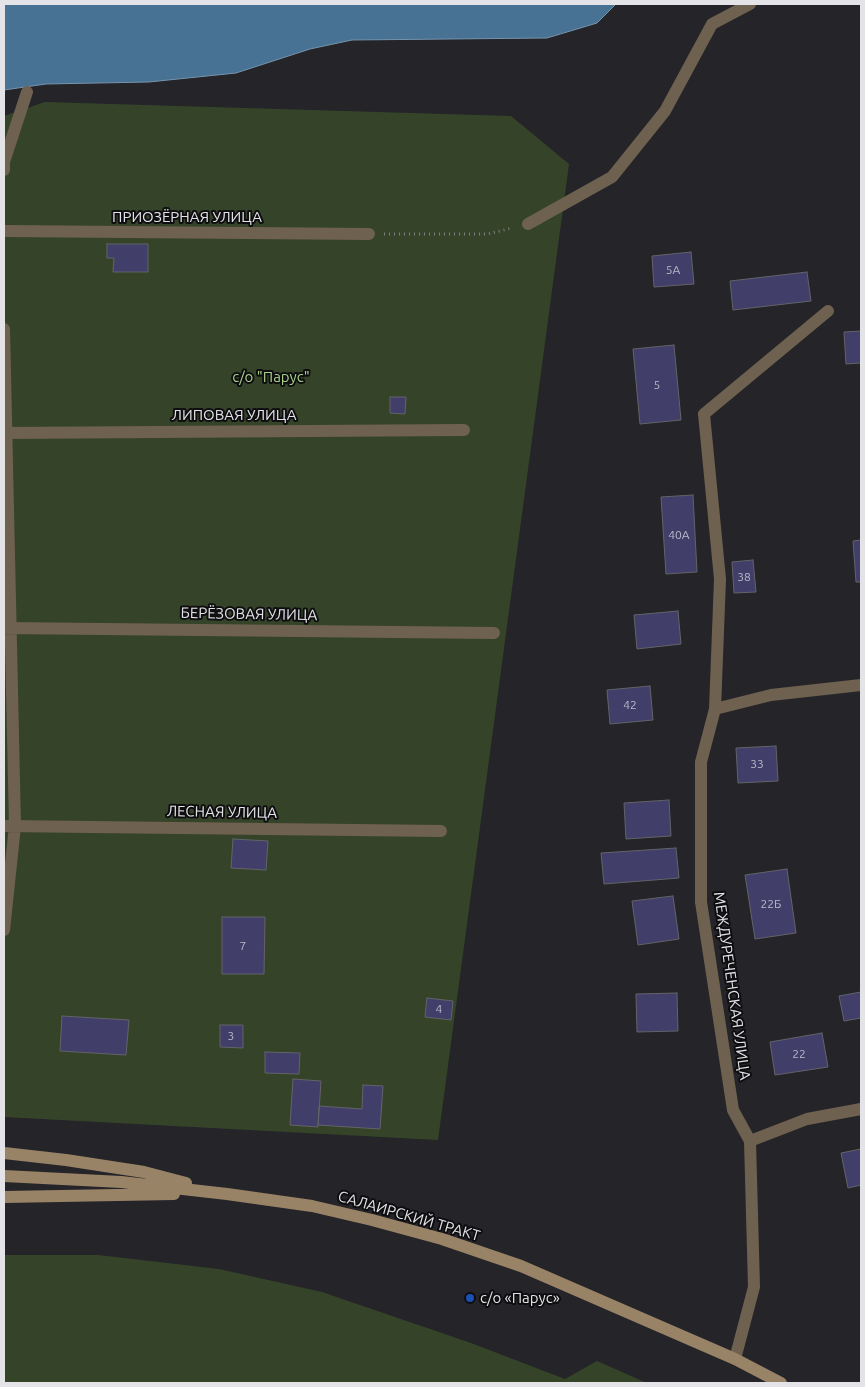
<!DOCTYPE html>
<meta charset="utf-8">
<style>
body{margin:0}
#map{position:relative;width:865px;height:1387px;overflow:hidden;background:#242429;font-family:Ubuntu,sans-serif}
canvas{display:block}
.frame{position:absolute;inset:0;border:5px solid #e4e4e8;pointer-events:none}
</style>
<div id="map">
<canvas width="865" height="1387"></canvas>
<div class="frame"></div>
</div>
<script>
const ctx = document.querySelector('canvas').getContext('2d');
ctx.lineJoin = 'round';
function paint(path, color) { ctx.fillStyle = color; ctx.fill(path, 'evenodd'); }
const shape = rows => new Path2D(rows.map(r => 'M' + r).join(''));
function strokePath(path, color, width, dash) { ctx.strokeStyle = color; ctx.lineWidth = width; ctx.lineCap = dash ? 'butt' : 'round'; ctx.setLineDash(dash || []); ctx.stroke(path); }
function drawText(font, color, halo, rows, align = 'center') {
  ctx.font = font + ' Ubuntu,sans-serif'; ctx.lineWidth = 4; ctx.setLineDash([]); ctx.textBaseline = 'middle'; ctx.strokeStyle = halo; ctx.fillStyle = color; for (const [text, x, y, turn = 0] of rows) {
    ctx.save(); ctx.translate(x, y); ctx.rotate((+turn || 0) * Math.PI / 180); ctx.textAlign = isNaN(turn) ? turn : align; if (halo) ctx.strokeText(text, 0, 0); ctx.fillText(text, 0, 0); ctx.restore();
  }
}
const green = shape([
 [45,102,511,116,569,164,438,1140,4,1117,4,116],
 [4,1255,98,1255,219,1269,322,1292,471,1343,565,1379,597,1361,647,1383,4,1383]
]);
const water = shape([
 [4,4,616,4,597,23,547,38,352,40,310,49,236,73,149,82,46,84,4,90,4,4]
]);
const building = shape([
 [107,244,148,244,148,272,113,272,114,258,107,258,107,244],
 [691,252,694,284,654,287,652,256,691,252],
 [807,272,811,301,733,310,730,281,807,272],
 [861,331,861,363,846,364,844,332,861,331],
 [674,345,681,420,640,424,633,349,674,345],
 [390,397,406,397,405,414,390,413,390,397],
 [693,495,697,572,666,574,661,497,693,495],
 [861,540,861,582,856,582,853,541,861,540],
 [753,560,756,592,734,593,732,562,753,560],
 [678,611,681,644,637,649,634,615,678,611],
 [650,686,653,720,610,724,607,690,650,686],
 [776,746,778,781,738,783,736,748,776,746],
 [669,800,671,836,626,839,624,803,669,800],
 [233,839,268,841,266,870,231,868,233,839],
 [676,848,679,878,604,884,601,853,676,848],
 [787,869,796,933,755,939,745,875,787,869],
 [673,896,679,939,638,945,632,901,673,896],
 [222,917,265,917,264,974,222,974,222,917],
 [861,992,861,1018,844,1021,839,996,861,992],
 [677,993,678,1031,637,1032,636,994,677,993],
 [427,998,453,1001,451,1020,425,1017,427,998],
 [62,1016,129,1020,126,1055,60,1051,62,1016],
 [220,1025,243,1025,243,1048,220,1047,220,1025],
 [822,1033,828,1067,775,1075,770,1042,822,1033],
 [265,1052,300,1053,299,1074,265,1073,265,1052],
 [293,1079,321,1081,318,1127,290,1125,293,1079],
 [363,1085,383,1086,380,1129,318,1125,319,1106,362,1109,363,1085],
 [861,1149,861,1185,848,1188,841,1153,861,1149]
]);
const path = shape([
 [384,234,488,234,512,228]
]);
const lane = shape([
 [528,224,612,177,665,111,712,24,750,4]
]);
const street = shape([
 [4,170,4,162,27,92],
 [4,231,369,234],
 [4,329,15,826,4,930],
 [4,433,464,430],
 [4,628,494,633],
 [715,709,771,695,861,685],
 [4,826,441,831],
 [750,1141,807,1119,861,1109],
 [735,1359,754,1287,750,1141,733,1110,701,902,701,762,715,709,720,579,704,414,828,311]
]);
const secondary = shape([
 [4,1153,66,1160,144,1172,186,1183],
 [4,1176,121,1182,227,1194,312,1206,372,1220,442,1239,521,1266,735,1359,781,1383],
 [4,1197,174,1194]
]);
const markers = [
 [470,1298,5,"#1a4fb4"]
];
const numberNames = [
 ["5А",673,270],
 ["5",657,385],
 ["40А",679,535],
 ["38",744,577],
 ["42",630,705],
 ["33",757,764],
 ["22Б",771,904],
 ["7",243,946],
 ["4",439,1009],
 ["3",231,1036],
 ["22",799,1054]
];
const streetNames = [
 ["ПРИОЗЁРНАЯ УЛИЦА",187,217],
 ["ЛИПОВАЯ УЛИЦА",234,415],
 ["БЕРЁЗОВАЯ УЛИЦА",249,614,1],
 ["ЛЕСНАЯ УЛИЦА",222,812,1],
 ["МЕЖДУРЕЧЕНСКАЯ УЛИЦА",732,986,82],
 ["САЛАИРСКИЙ ТРАКТ",409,1216,16]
];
const parkNames = [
 ["с/о \"Парус\"",271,377]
];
const poiNames = [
 ["с/о «Парус»",480,1298]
];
paint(green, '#354429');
paint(water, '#477294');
strokePath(water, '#7694ad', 1);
paint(building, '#413e69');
strokePath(building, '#636369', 1);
strokePath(path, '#7e7e82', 3, [1, 4]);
strokePath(lane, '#6f614f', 12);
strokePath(street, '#6f614f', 12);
strokePath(secondary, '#998366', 12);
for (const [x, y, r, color] of markers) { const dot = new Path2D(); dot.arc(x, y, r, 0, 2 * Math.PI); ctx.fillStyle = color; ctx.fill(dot); strokePath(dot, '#0e0e10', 2); }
drawText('12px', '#bbbac8', null, numberNames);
drawText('15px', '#e4e4e8', '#0e0e10', streetNames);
drawText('15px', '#a9d08b', '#0e0e10', parkNames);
drawText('15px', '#e4e4e8', '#0e0e10', poiNames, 'left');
</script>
